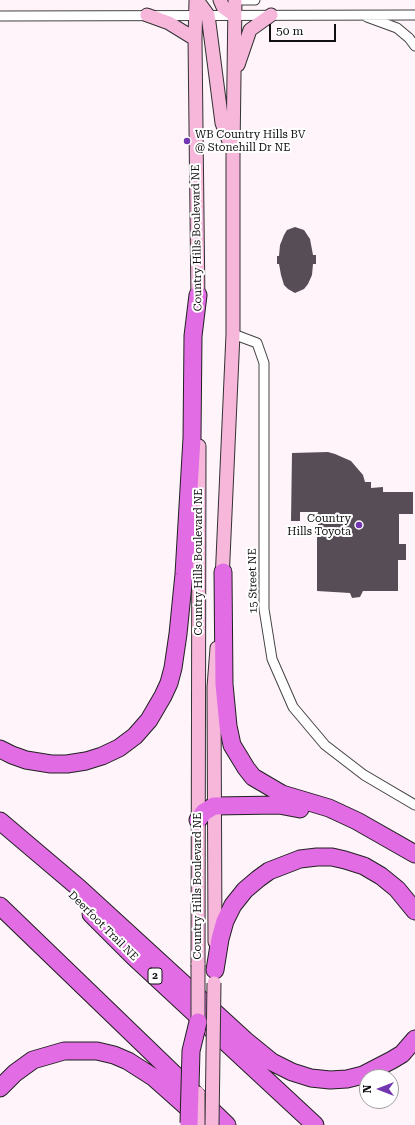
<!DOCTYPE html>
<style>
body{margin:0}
#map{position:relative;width:415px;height:1125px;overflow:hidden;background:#fef4fa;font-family:"Roboto Serif",serif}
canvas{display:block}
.north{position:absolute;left:359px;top:1069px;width:40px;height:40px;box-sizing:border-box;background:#fff;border:1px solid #9f9f9f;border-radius:50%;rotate:270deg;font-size:11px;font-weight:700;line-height:16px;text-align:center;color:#101010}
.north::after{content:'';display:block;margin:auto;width:14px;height:18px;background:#7237b0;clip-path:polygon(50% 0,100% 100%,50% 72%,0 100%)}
.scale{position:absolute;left:269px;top:24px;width:67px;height:18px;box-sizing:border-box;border:2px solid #101010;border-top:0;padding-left:5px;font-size:12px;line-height:14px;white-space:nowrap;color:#101010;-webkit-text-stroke:3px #fff;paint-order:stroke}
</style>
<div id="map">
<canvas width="415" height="1125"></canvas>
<div class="north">N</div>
<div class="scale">50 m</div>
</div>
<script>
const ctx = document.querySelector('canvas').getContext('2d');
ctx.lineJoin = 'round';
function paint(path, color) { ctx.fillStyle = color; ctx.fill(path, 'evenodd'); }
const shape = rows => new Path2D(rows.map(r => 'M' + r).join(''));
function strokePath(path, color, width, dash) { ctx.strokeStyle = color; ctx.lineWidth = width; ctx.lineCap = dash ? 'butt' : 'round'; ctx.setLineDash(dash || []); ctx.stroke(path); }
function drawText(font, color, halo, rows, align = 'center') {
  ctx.font = font + ' "Roboto Serif",serif'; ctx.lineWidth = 4; ctx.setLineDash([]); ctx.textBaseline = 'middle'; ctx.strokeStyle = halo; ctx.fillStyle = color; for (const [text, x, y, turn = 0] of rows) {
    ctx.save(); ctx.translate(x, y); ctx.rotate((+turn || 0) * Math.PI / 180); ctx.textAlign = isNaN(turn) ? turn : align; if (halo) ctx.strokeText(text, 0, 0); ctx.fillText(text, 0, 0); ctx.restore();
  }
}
const building = shape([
 [295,227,304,230,310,239,313,255,316,255,316,264,313,264,312,275,308,284,304,289,295,293,288,289,284,285,281,275,279,264,277,264,277,256,279,256,280,245,284,235,287,230],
 [328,452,335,454,351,461,363,475,365,482,371,482,371,488,383,487,383,492,413,492,413,514,399,514,399,544,406,544,406,560,398,560,398,591,363,591,360,597,352,598,350,593,317,591,317,536,315,536,315,527,318,527,318,522,320,521,317,517,318,512,300,512,300,521,291,521,292,453]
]);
const minor = shape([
 [239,0,255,0],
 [0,16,415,15],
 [367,17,397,28,409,38,415,46],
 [233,334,257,343,264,363,264,609,272,659,293,707,325,745,364,775,415,805]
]);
const secondary = shape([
 [196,0,195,39,198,304],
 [197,0,208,15,222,123,230,144],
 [220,0,223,7,234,15],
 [147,15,169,23,195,39],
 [238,65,250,30,271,15],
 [222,581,233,334,233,152,235,0],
 [215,942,214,687,217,648],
 [198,965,199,446]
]);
const motorway = shape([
 [223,572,224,684,228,726,232,745,246,768,253,777,282,794,329,808,357,821,415,854],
 [0,749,12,755,26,760,51,764,67,764,86,761,102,756,119,748,135,736,149,720,163,696,169,683,173,668,178,634,184,574,192,438,193,336,198,295],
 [198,820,204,812,214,806,279,805,300,809],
 [0,821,79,888,245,1040,272,1062,292,1072,311,1078,330,1080,347,1079,363,1075,392,1060,402,1054,415,1039],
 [0,906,227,1125],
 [91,914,134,957,315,1125],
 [215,970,220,939,225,921,233,905,245,890,258,879,269,871,300,859,317,857,332,857,345,860,364,866,381,876,397,889,415,911],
 [0,1088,15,1073,33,1060,64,1051,97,1051,114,1055,128,1061,153,1077,198,1117]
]);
const secondaryBridge = shape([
 [198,965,198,1031],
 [198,1125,198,1093],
 [212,1125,214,983]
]);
const motorwayBridge = shape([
 [189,1123,191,1051,198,1022]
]);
const markers = [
 [187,141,4,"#7237b0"],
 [359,525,4,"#7237b0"]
];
const shields = [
 [155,976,14]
];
const shieldNames = [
 ["2",155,976]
];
const poiNames = [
 ["WB Country Hills BV",195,135],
 ["@ Stonehill Dr NE",195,148],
 ["Country",351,519,"right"],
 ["Hills Toyota",351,532,"right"]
];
const streetNames = [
 ["Country Hills Boulevard NE",197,238,-91],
 ["Country Hills Boulevard NE",199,562,-90],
 ["15 Street NE",253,581,-91],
 ["Country Hills Boulevard NE",198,886,-90],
 ["Deerfoot Trail NE",103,926,45]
];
paint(building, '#574d57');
strokePath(minor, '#434343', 11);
strokePath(secondary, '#323232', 15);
strokePath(motorway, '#212121', 19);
strokePath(minor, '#fff', 9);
strokePath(secondary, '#f6b7db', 13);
strokePath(motorway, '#e26ce3', 17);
strokePath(secondaryBridge, '#323232', 15, []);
strokePath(motorwayBridge, '#212121', 19, []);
strokePath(secondaryBridge, '#f6b7db', 13);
strokePath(motorwayBridge, '#e26ce3', 17);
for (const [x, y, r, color] of markers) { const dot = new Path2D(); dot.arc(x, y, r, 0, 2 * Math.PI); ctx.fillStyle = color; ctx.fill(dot); strokePath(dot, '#fff', 1.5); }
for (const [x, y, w] of shields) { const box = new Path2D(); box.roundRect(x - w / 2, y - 8, w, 16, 3); ctx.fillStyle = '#fff'; ctx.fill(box); strokePath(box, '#101010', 1); }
drawText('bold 10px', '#101010', null, shieldNames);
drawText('11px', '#101010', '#fff', poiNames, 'left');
drawText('11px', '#101010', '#fff', streetNames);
</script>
